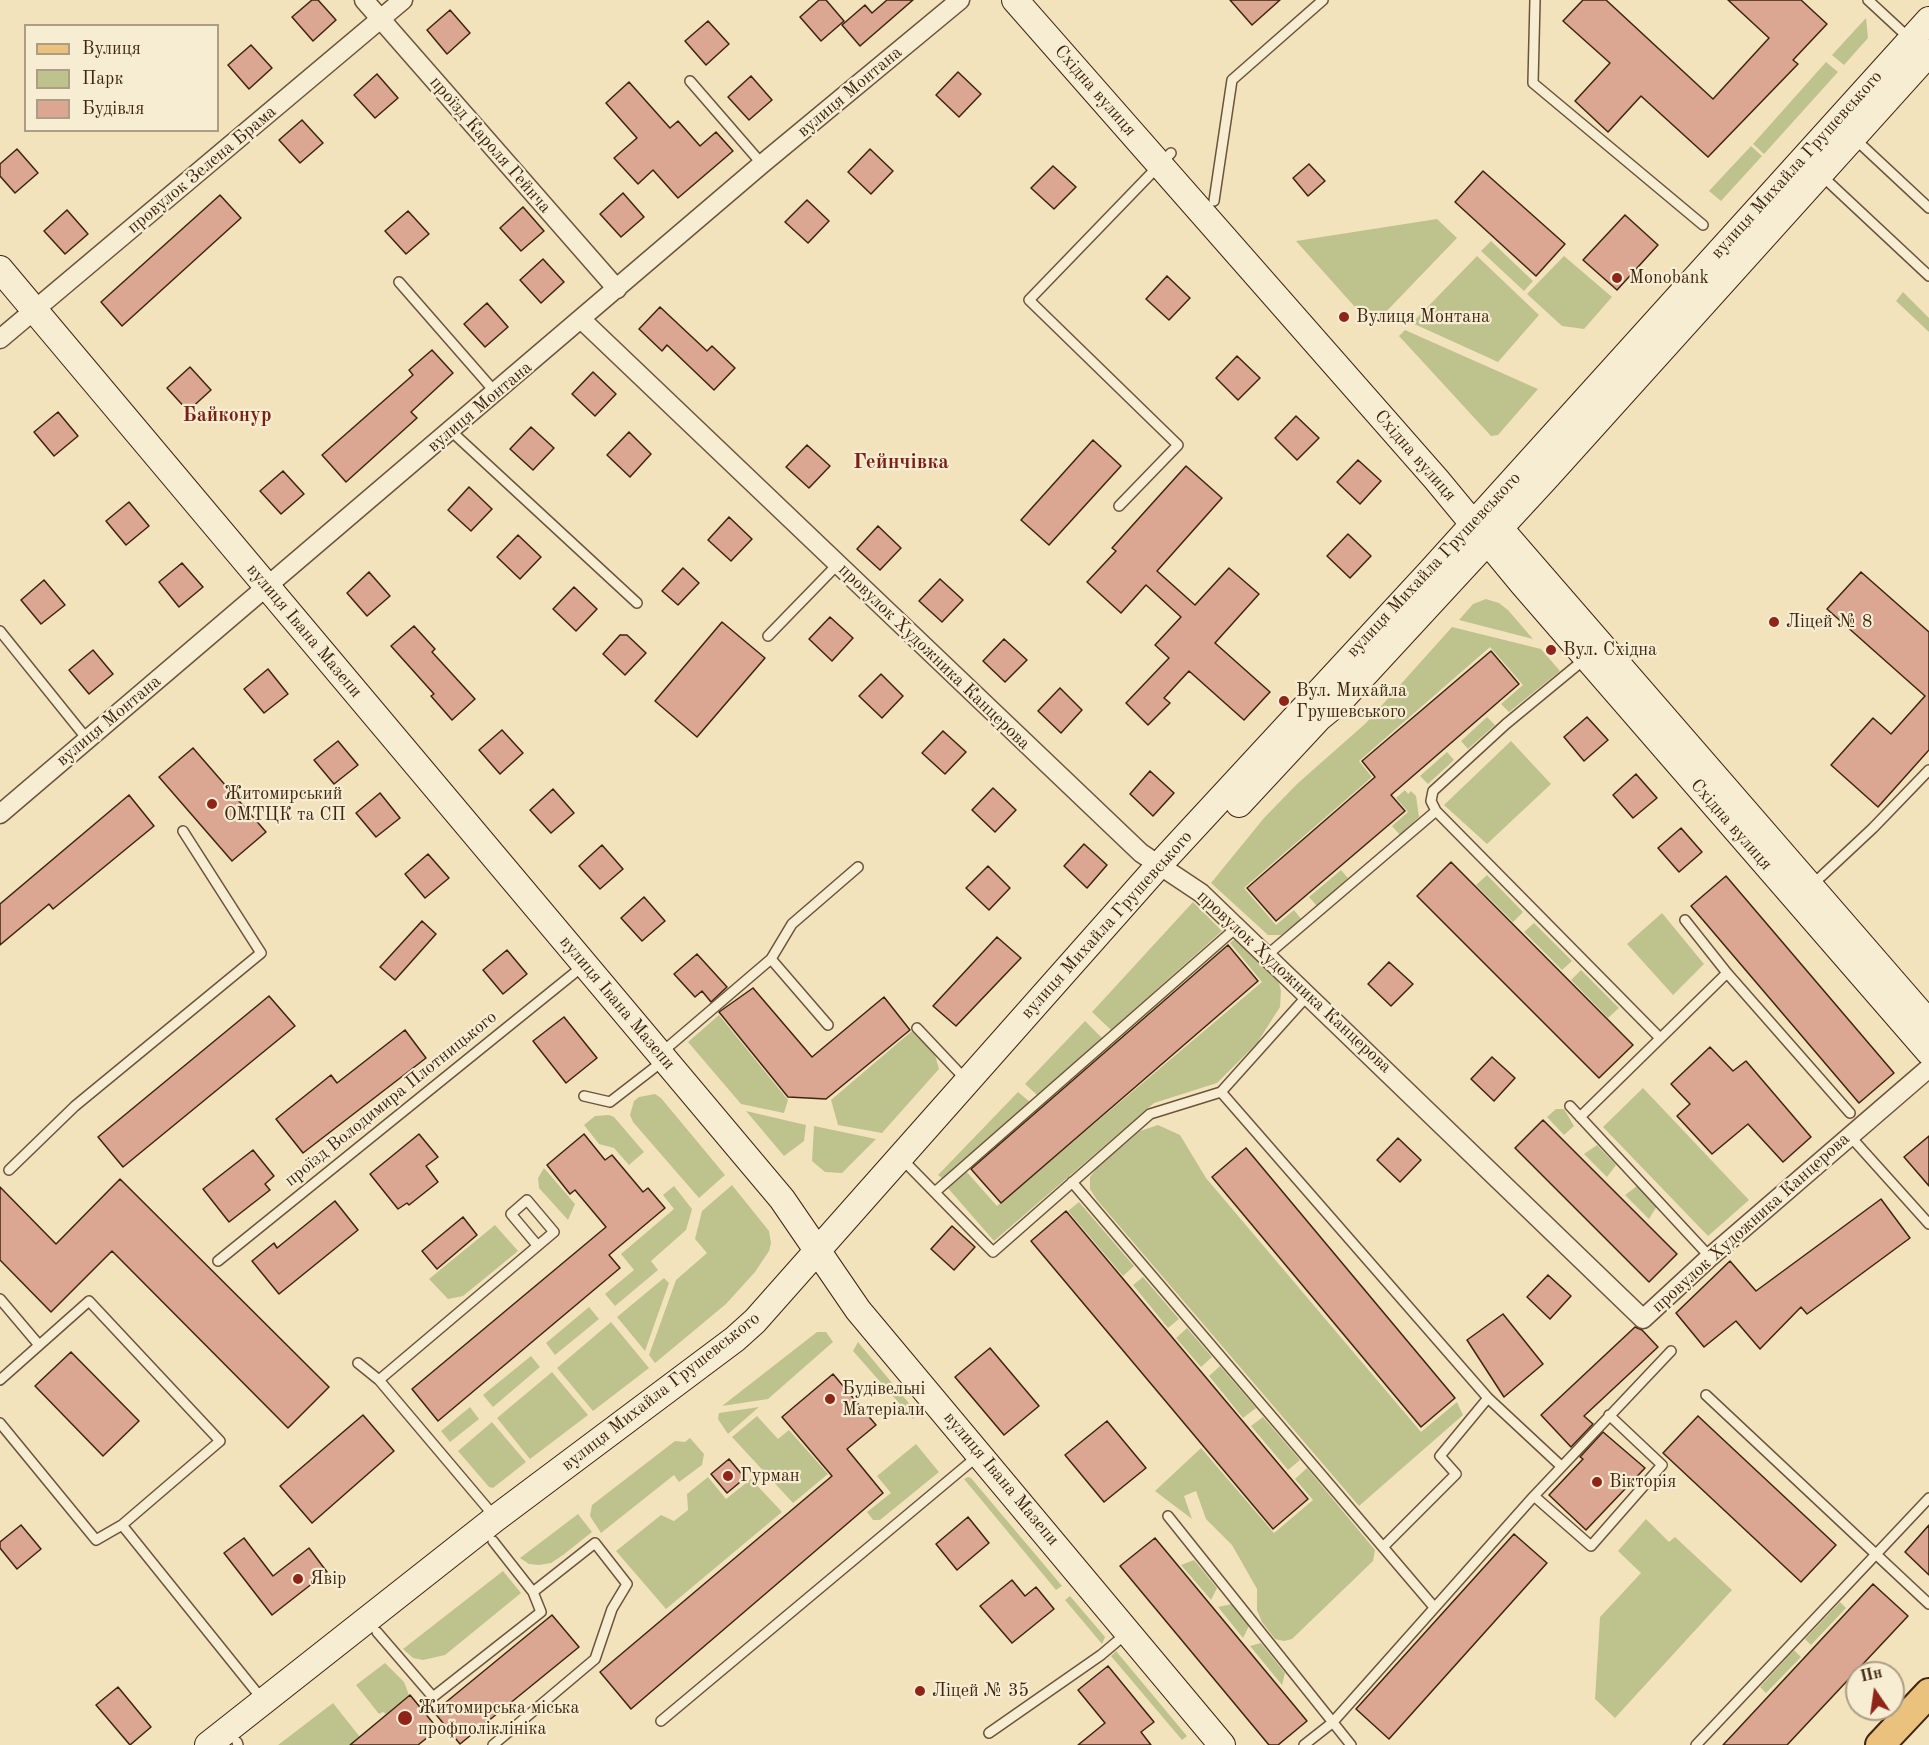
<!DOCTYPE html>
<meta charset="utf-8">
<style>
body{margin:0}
#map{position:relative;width:1929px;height:1745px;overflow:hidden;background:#f3e3bc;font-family:"Old Standard TT",serif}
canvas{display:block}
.legend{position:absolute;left:24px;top:24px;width:195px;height:108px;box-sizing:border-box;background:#f7edd3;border:2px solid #ad9d85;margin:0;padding:8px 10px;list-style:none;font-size:18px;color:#3f2510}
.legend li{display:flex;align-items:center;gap:12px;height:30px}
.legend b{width:30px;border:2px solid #ad9d85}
.north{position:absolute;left:1845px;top:1661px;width:60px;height:60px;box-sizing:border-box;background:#f7edd3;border:2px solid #ad9d85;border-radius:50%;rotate:347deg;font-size:16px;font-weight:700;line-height:24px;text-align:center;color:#3f2510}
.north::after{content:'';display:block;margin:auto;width:21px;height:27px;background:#8f2418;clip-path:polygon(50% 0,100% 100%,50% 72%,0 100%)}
</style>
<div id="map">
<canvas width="1929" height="1745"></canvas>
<ul class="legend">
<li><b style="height:8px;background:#eac27e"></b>Вулиця</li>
<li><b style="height:16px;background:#bec38e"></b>Парк</li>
<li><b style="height:16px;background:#dba692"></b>Будівля</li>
</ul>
<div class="north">Пн</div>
</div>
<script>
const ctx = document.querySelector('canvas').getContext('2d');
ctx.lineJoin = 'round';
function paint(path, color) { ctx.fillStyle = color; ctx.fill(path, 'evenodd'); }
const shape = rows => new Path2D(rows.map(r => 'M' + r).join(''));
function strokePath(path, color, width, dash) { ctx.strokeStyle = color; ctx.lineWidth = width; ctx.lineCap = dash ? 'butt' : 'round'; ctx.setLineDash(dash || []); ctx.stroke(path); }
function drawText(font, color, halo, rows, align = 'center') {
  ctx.font = font + ' "Old Standard TT",serif'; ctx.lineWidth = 4.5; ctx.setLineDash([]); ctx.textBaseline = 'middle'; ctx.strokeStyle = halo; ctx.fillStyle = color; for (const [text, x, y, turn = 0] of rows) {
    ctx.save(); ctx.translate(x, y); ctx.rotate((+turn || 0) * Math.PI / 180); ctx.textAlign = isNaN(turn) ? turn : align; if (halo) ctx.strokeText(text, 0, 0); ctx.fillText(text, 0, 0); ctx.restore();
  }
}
const green = shape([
 [1866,18,1868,38,1844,65,1832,55],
 [1826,62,1838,72,1764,154,1753,144],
 [1751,146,1762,156,1721,201,1709,191],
 [1437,219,1457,238,1381,317,1354,306,1296,241],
 [1491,241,1533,281,1524,291,1481,251],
 [1477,256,1539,315,1498,362,1412,323],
 [1564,256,1612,297,1584,329,1562,326,1527,294],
 [1903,292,1929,318,1929,332,1896,301],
 [1405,330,1538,389,1498,435,1491,436,1399,336],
 [1486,599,1499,603,1508,610,1533,639,1459,620,1473,604],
 [1452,627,1541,649,1560,671,1509,712,1501,704,1523,685,1490,647,1359,761,1372,777,1244,888,1276,925,1294,910,1301,919,1281,935,1268,935,1211,883,1264,818,1297,784,1366,723],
 [1487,717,1495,725,1468,749,1461,741],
 [1511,741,1551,784,1487,844,1444,805],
 [1447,752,1454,760,1428,784,1420,776],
 [1405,790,1408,794,1411,791,1416,796,1419,817,1400,835,1392,826,1408,812,1396,798],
 [1341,870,1348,878,1317,906,1309,897],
 [1487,875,1523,912,1513,922,1476,885],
 [1193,902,1222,931,1111,1030,1092,1012],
 [1662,913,1704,964,1673,995,1627,944],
 [1534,923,1572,961,1562,970,1524,932],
 [1238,936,1278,979,1281,991,1280,1007,1257,1043,1217,1083,1154,1103,994,1241,947,1187,965,1170,997,1206,1262,982,1230,943],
 [1581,970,1619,1008,1608,1018,1571,980],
 [719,1015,788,1100,784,1113,741,1104,688,1042],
 [1085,1021,1102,1038,1037,1095,1025,1084],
 [912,1031,935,1055,939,1069,882,1133,838,1125,831,1100],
 [1643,1088,1749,1200,1708,1236,1603,1127],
 [1018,1092,1030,1102,943,1179,938,1175],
 [655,1094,661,1098,725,1175,699,1198,633,1122,630,1115,634,1101,639,1097],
 [1556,1109,1564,1109,1574,1126,1564,1135,1547,1117],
 [746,1111,806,1125,804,1141,784,1156],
 [609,1115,614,1117,644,1152,629,1165,614,1148,599,1144,584,1125,595,1116],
 [1158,1125,1180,1135,1206,1178,1421,1432,1457,1402,1463,1415,1359,1506,1097,1200,1090,1189,1090,1177,1097,1168,1140,1131],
 [814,1126,876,1139,842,1173,825,1172,812,1161],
 [1597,1145,1616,1165,1607,1177,1584,1154],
 [544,1168,575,1204,568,1220,539,1188,538,1178],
 [732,1185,769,1231,771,1243,769,1251,755,1272,726,1304,655,1363,649,1355,676,1280,707,1253,695,1239,702,1211],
 [674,1186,692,1209,686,1230,651,1261,658,1270,615,1306,605,1294,634,1270,621,1254,674,1209,663,1195],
 [1637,1186,1657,1206,1649,1219,1625,1195],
 [1079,1202,1134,1266,1123,1276,1068,1211],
 [495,1225,518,1251,463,1296,448,1299,429,1279],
 [1143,1277,1179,1319,1168,1328,1133,1285],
 [664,1278,669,1283,645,1351,617,1317],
 [589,1307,599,1319,555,1355,546,1343],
 [611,1322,649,1368,593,1411,557,1368],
 [1187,1328,1212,1357,1201,1367,1176,1338],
 [817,1332,826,1332,833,1342,768,1399,722,1406],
 [858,1342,918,1414,913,1419,853,1351],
 [531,1356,540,1367,493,1407,483,1395],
 [1220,1366,1256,1408,1243,1418,1209,1376],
 [552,1372,588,1415,530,1459,497,1418],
 [470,1407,479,1419,450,1442,441,1431],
 [759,1407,728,1434,718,1419,719,1413],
 [757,1416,778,1439,789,1430,828,1474,793,1503,732,1437],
 [1263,1417,1300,1460,1288,1470,1251,1426],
 [492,1422,526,1462,493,1488,489,1487,458,1451],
 [690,1438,704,1454,702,1465,679,1482,674,1475,601,1533,590,1516,592,1505,675,1441,685,1442],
 [916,1444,939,1472,880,1520,873,1520,867,1512,891,1493,877,1476],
 [1201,1448,1274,1533,1313,1500,1295,1479,1307,1468,1375,1550,1373,1561,1292,1639,1284,1641,1275,1639,1262,1622,1257,1610,1257,1589,1232,1545,1206,1519,1196,1491,1184,1496,1192,1519,1155,1491],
 [708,1477,726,1499,751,1479,782,1512,666,1609,616,1551,661,1515,674,1521,688,1510,687,1494],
 [968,1477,971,1478,1062,1586,1056,1590,964,1479],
 [578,1514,592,1532,563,1555,551,1563,539,1565,529,1564,520,1558],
 [1646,1519,1669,1542,1675,1537,1732,1590,1615,1718,1595,1699,1600,1617,1641,1573,1618,1551],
 [1194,1560,1217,1588,1211,1600,1181,1565],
 [503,1571,521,1593,445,1655,423,1660,413,1658,403,1649],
 [1070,1596,1105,1637,1102,1644,1065,1600],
 [1840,1602,1846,1608,1811,1645,1805,1639],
 [1232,1604,1249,1626,1243,1638,1218,1607],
 [1261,1643,1285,1673,1282,1685,1250,1646],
 [1794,1650,1801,1657,1766,1693,1760,1687],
 [1116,1651,1187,1736,1182,1740,1111,1656],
 [385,1663,404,1682,409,1695,386,1714,383,1712,379,1714,356,1685],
 [333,1703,360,1737,351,1745,278,1745]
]);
const building = shape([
 [312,0,318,0,336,20,313,41,292,17,312,0],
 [819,0,826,0,844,21,821,41,800,17,819,0],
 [887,0,913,0,860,46,842,25,865,5,872,13,887,0],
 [1230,0,1280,0,1252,25,1230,0],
 [1583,0,1606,0,1713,99,1769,38,1728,0,1801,0,1827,24,1793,60,1798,64,1708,157,1641,96,1608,132,1575,101,1610,63,1563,21,1583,0],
 [450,10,470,33,447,54,427,30,450,10],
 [708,21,729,44,706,65,685,41,708,21],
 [251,45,272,68,249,89,228,65,251,45],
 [958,72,981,94,959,117,936,95,958,72],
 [377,74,398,98,375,118,354,95,377,74],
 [751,76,772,100,749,120,728,97,751,76],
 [629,82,670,128,678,121,700,146,716,132,733,151,678,198,653,170,638,184,614,158,637,138,606,103,629,82],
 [302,120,323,143,300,163,279,140,302,120],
 [17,149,38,173,15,193,0,176,0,164,17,149],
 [870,149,893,171,871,194,848,172,870,149],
 [1309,164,1325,181,1308,196,1293,178,1309,164],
 [1053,166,1076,187,1054,209,1031,188,1053,166],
 [1483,171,1565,244,1536,276,1455,202,1483,171],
 [623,193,644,217,621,237,600,214,623,193],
 [220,195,241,218,122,326,101,302,220,195],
 [807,200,829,221,808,243,785,222,807,200],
 [523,207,544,231,521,251,500,228,523,207],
 [67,210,88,234,65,254,44,231,67,210],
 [408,211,429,234,406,254,385,231,408,211],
 [1625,215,1658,245,1617,290,1583,260,1625,215],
 [543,259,564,282,541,303,520,280,543,259],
 [1167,276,1190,298,1169,320,1146,299,1167,276],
 [487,303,508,327,485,347,464,324,487,303],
 [660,307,707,351,712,346,735,368,714,390,667,345,662,351,639,329,660,307],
 [432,350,453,373,411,412,417,418,346,482,322,455,413,375,409,370,432,350],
 [1237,356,1260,378,1238,400,1216,378,1237,356],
 [190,367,211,390,188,411,167,388,190,367],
 [593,372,616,394,595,416,572,394,593,372],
 [58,412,78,436,54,456,34,432,58,412],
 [1296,416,1319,438,1297,460,1275,438,1296,416],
 [531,427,554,448,533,470,510,449,531,427],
 [629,432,651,454,630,477,607,455,629,432],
 [1093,440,1121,466,1049,545,1021,520,1093,440],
 [807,445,830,466,809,488,786,467,807,445],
 [1358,460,1381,481,1360,504,1337,482,1358,460],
 [1186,466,1222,498,1157,571,1195,605,1229,568,1259,594,1215,643,1270,692,1244,720,1189,671,1164,698,1170,703,1148,725,1126,703,1169,658,1155,645,1181,617,1146,585,1121,613,1087,582,1116,551,1112,548,1186,466],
 [283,471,304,494,281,514,260,491,283,471],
 [469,487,492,509,471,531,448,510,469,487],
 [129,502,149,526,126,545,106,521,129,502],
 [729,517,752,539,731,561,708,540,729,517],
 [878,526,901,548,880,570,857,549,878,526],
 [1348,534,1371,556,1350,578,1327,556,1348,534],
 [518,535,541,557,520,579,497,557,518,535],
 [182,563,203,587,179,607,159,582,182,563],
 [683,568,699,583,678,605,662,591,683,568],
 [369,572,390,596,367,616,347,593,369,572],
 [1861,572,1929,632,1929,750,1878,807,1831,765,1873,718,1891,734,1925,696,1827,609,1861,572],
 [940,579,963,600,942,622,919,601,940,579],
 [44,580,65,605,41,624,21,600,44,580],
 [574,587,597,609,576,631,553,609,574,587],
 [830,617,853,638,832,661,809,639,830,617],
 [722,622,765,658,697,737,655,701,722,622],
 [414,626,435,649,432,652,475,699,452,720,431,696,434,694,391,646,414,626],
 [620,635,627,635,646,653,625,675,603,654,620,635],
 [1004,639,1027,660,1005,682,983,661,1004,639],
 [93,650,113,674,89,694,69,670,93,650],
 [1491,651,1519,684,1391,795,1405,811,1276,921,1247,888,1375,777,1362,761,1491,651],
 [268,669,288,694,264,713,244,689,268,669],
 [881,674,903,696,882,718,859,696,881,674],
 [1060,688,1082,710,1061,733,1038,711,1060,688],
 [1587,717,1608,740,1584,761,1564,737,1587,717],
 [502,730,523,753,500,774,479,750,502,730],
 [943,731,966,752,945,774,922,753,943,731],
 [338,741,358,765,334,784,314,760,338,741],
 [193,748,266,832,232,861,159,777,193,748],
 [1150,771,1174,793,1153,816,1130,794,1150,771],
 [1636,774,1657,798,1633,818,1613,795,1636,774],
 [993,788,1016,810,995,832,972,810,993,788],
 [553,789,574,813,551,833,530,810,553,789],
 [380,793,400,818,376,837,356,813,380,793],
 [129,795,154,826,53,909,49,904,0,945,0,904,129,795],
 [1681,828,1702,852,1679,872,1658,848,1681,828],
 [1084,844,1107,865,1087,888,1064,866,1084,844],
 [602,845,623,869,600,889,579,866,602,845],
 [428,854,449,878,425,898,405,874,428,854],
 [1451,862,1633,1045,1599,1078,1417,896,1451,862],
 [988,866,1010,888,989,910,966,888,988,866],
 [1726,876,1894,1073,1859,1103,1691,906,1726,876],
 [644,897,665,921,642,941,621,918,644,897],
 [422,921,436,934,395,980,380,967,422,921],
 [997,937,1021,958,956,1026,933,1006,997,937],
 [1228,945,1258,981,1001,1203,971,1169,1228,945],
 [507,950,527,974,503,994,483,970,507,950],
 [697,954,727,987,711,1002,702,991,695,997,674,974,697,954],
 [1389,962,1413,984,1391,1006,1368,984,1389,962],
 [753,988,812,1057,884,997,910,1030,826,1099,788,1097,719,1012,753,988],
 [269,996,295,1026,123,1167,98,1137,269,996],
 [564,1017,597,1058,566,1083,533,1041,564,1017],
 [405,1030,426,1058,303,1153,276,1119,331,1075,337,1083,405,1030],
 [1710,1047,1733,1071,1746,1061,1811,1137,1783,1162,1748,1124,1712,1154,1677,1116,1690,1104,1671,1084,1710,1047],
 [1492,1057,1515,1078,1494,1101,1471,1079,1492,1057],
 [1543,1120,1677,1254,1649,1282,1515,1148,1543,1120],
 [419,1134,438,1157,426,1166,438,1182,409,1205,407,1203,398,1209,370,1174,419,1134],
 [584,1134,605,1160,612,1155,643,1192,648,1188,665,1208,609,1255,620,1268,438,1421,412,1389,606,1227,575,1190,570,1194,547,1165,584,1134],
 [1929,1136,1929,1186,1904,1157,1929,1136],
 [1398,1138,1421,1160,1400,1182,1377,1160,1398,1138],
 [1246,1148,1455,1398,1421,1427,1212,1177,1246,1148],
 [253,1150,274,1176,265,1184,270,1190,229,1222,203,1189,253,1150],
 [120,1179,329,1387,288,1428,112,1251,51,1312,0,1260,0,1187,56,1244,120,1179],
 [1881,1199,1910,1238,1807,1314,1801,1307,1760,1349,1736,1321,1704,1347,1676,1313,1730,1261,1756,1291,1881,1199],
 [335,1201,358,1230,279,1294,252,1261,274,1243,277,1248,335,1201],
 [1066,1211,1308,1499,1273,1529,1031,1241,1066,1211],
 [463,1217,477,1235,437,1269,422,1251,463,1217],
 [952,1226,975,1247,954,1270,931,1249,952,1226],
 [1548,1275,1571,1296,1550,1319,1527,1297,1548,1275],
 [1503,1314,1543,1364,1504,1397,1467,1340,1503,1314],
 [1635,1327,1642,1330,1658,1347,1584,1416,1593,1424,1571,1447,1541,1415,1635,1327],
 [990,1348,1039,1406,1004,1435,955,1377,990,1348],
 [71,1352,139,1421,103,1456,35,1386,71,1352],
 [833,1374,876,1425,847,1449,883,1493,631,1709,600,1672,832,1476,782,1417,833,1374],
 [363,1415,394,1451,312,1523,280,1486,363,1415],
 [1698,1416,1836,1545,1801,1582,1663,1453,1698,1416],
 [1107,1421,1146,1468,1104,1502,1065,1455,1107,1421],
 [1603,1432,1645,1468,1586,1530,1549,1495,1583,1459,1580,1457,1603,1432],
 [729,1459,745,1478,727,1493,711,1474,729,1459],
 [968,1517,989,1543,957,1570,936,1544,968,1517],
 [21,1525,41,1549,17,1569,0,1548,0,1542,21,1525],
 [1929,1525,1929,1575,1905,1552,1929,1525],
 [1514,1534,1547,1563,1389,1739,1356,1709,1514,1534],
 [244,1538,273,1576,309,1548,327,1572,272,1615,224,1553,244,1538],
 [1155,1538,1307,1721,1278,1745,1269,1745,1120,1566,1155,1538],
 [1012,1580,1025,1596,1036,1587,1054,1609,1012,1643,980,1606,1012,1580],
 [1873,1584,1908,1616,1787,1745,1723,1745,1873,1584],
 [552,1615,579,1647,460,1744,434,1712,552,1615],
 [1108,1666,1154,1722,1141,1732,1151,1745,1078,1745,1105,1723,1078,1690,1108,1666],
 [118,1687,151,1727,130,1745,96,1705,118,1687],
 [410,1695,438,1729,418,1745,350,1745,410,1695]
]);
const lane = shape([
 [1535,0,1533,83,1703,225],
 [1868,0,1909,38],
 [690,81,762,164],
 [1854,138,1929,208],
 [1821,175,1929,276],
 [1214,201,1232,80,1323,0],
 [399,282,496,393],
 [451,431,637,603],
 [1119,506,1178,445,1029,300,1171,153],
 [0,631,87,739],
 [768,636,837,565],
 [1436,811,1660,1038],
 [1811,886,1873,828,1929,770],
 [1685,920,1727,973],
 [1266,956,1436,811,1431,801,1433,791,1506,724,1586,658],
 [771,959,828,1025],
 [917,1028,967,1081],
 [661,1053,771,959,792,924,858,867],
 [1221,1092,1488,1398,1561,1466],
 [584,1096,610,1102,663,1061],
 [1570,1106,1710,1257],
 [1580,1117,1727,973,1850,1113],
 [1849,1135,1929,1224],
 [902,1159,993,1252,1150,1114,1221,1092,1308,995],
 [9,1170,75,1106,261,953,183,831],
 [1072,1182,1434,1607],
 [935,1192,1237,927],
 [218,1261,583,966],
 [0,1299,39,1345],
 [358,1363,379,1380,494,1516],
 [0,1380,89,1301,220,1441,122,1525,96,1540,0,1423],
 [379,1380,554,1232,527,1200,511,1214,537,1245],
 [1706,1395,1929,1604],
 [1534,1496,1671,1351],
 [1168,1516,1351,1745],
 [122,1525,262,1699],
 [493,1541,533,1592,595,1543,627,1584,612,1609,595,1659,493,1745],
 [1383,1547,1456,1474,1440,1456,1488,1398],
 [377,1632,433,1697,541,1612,533,1592],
 [661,1721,979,1455],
 [989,1733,1101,1655,1127,1633],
 [237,1742,238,1745],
 [1304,1745,1332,1723,1534,1496,1591,1546,1662,1465,1609,1415],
 [1696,1745,1929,1498]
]);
const street = shape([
 [364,0,617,289],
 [582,320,1141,853,1201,893,1643,1319,1710,1257,1929,1068],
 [0,339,403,0],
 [0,814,762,164,960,0]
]);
const secondary = shape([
 [1015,0,1436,479,1522,583,1929,1052],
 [0,269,782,1199,858,1310,1222,1745],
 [1490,517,1929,1023],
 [1239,804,1319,718,1341,700,1546,478,1929,53],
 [208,1745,496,1518,735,1339,755,1321,1160,864,1430,572,1929,20]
]);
const primary = shape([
 [1880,1745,1929,1693]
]);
const markers = [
 [1617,278,6,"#8f2418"],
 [1344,317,6,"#8f2418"],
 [1774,622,6,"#8f2418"],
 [1551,650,6,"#8f2418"],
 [1284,701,6,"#8f2418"],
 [212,804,6,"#8f2418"],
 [830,1399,6,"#8f2418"],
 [728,1476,6,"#8f2418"],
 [1597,1482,6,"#8f2418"],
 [298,1579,6,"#8f2418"],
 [920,1691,6,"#8f2418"],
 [405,1718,8,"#8f2418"]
];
const streetNames = [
 ["Східна вулиця",1095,91,49],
 ["вулиця Монтана",850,92,-40],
 ["проїзд Кароля Гейнча",490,145,49],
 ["вулиця Михайла Грушевського",1797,165,-48],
 ["провулок Зелена Брама",202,170,-40],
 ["вулиця Монтана",480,407,-40],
 ["Східна вулиця",1415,456,49],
 ["вулиця Михайла Грушевського",1434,565,-47],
 ["вулиця Івана Мазепи",304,631,50],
 ["провулок Художника Канцерова",934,657,44],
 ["вулиця Монтана",109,721,-40],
 ["Східна вулиця",1731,825,49],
 ["вулиця Михайла Грушевського",1107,925,-48],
 ["провулок Художника Канцерова",1294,982,43],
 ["вулиця Івана Мазепи",617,1003,50],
 ["проїзд Володимира Плотницького",391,1099,-39],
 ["провулок Художника Канцерова",1751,1223,-42],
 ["вулиця Михайла Грушевського",661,1392,-38],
 ["вулиця Івана Мазепи",1001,1479,50]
];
const poiNames = [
 ["Monobank",1629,278],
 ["Вулиця Монтана",1356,317],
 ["Ліцей № 8",1786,622],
 ["Вул. Східна",1563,650],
 ["Вул. Михайла",1296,691],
 ["Грушевського",1296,712],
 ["Житомирський",224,794],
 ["ОМТЦК та СП",224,815],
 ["Будівельні",842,1389],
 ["Матеріали",842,1410],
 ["Гурман",740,1476],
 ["Вікторія",1609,1482],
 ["Явір",310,1579],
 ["Ліцей № 35",932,1691],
 ["Житомирська міська",418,1708],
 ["профполіклініка",418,1729]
];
const neighbourhoodNames = [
 ["Байконур",227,416]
];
const quarterNames = [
 ["Гейнчівка",901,462]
];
paint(green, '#bec38e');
paint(building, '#dba692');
strokePath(building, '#3f2510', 1.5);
strokePath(lane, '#6c543b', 12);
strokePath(street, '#6c543b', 21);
strokePath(secondary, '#3f2510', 28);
strokePath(primary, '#3f2510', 32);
strokePath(lane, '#f7edd3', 9);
strokePath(street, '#f7edd3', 18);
strokePath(secondary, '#f7edd3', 26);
strokePath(primary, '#eac27e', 28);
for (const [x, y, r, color] of markers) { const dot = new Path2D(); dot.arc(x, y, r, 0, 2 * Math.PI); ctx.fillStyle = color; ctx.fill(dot); strokePath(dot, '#f7edd3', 2); }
drawText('18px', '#3f2510', '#f7edd3', streetNames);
drawText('18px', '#3f2510', '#f7edd3', poiNames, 'left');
drawText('bold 20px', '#7a1f14', '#f7edd3', neighbourhoodNames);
drawText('bold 21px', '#7a1f14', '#f7edd3', quarterNames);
</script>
